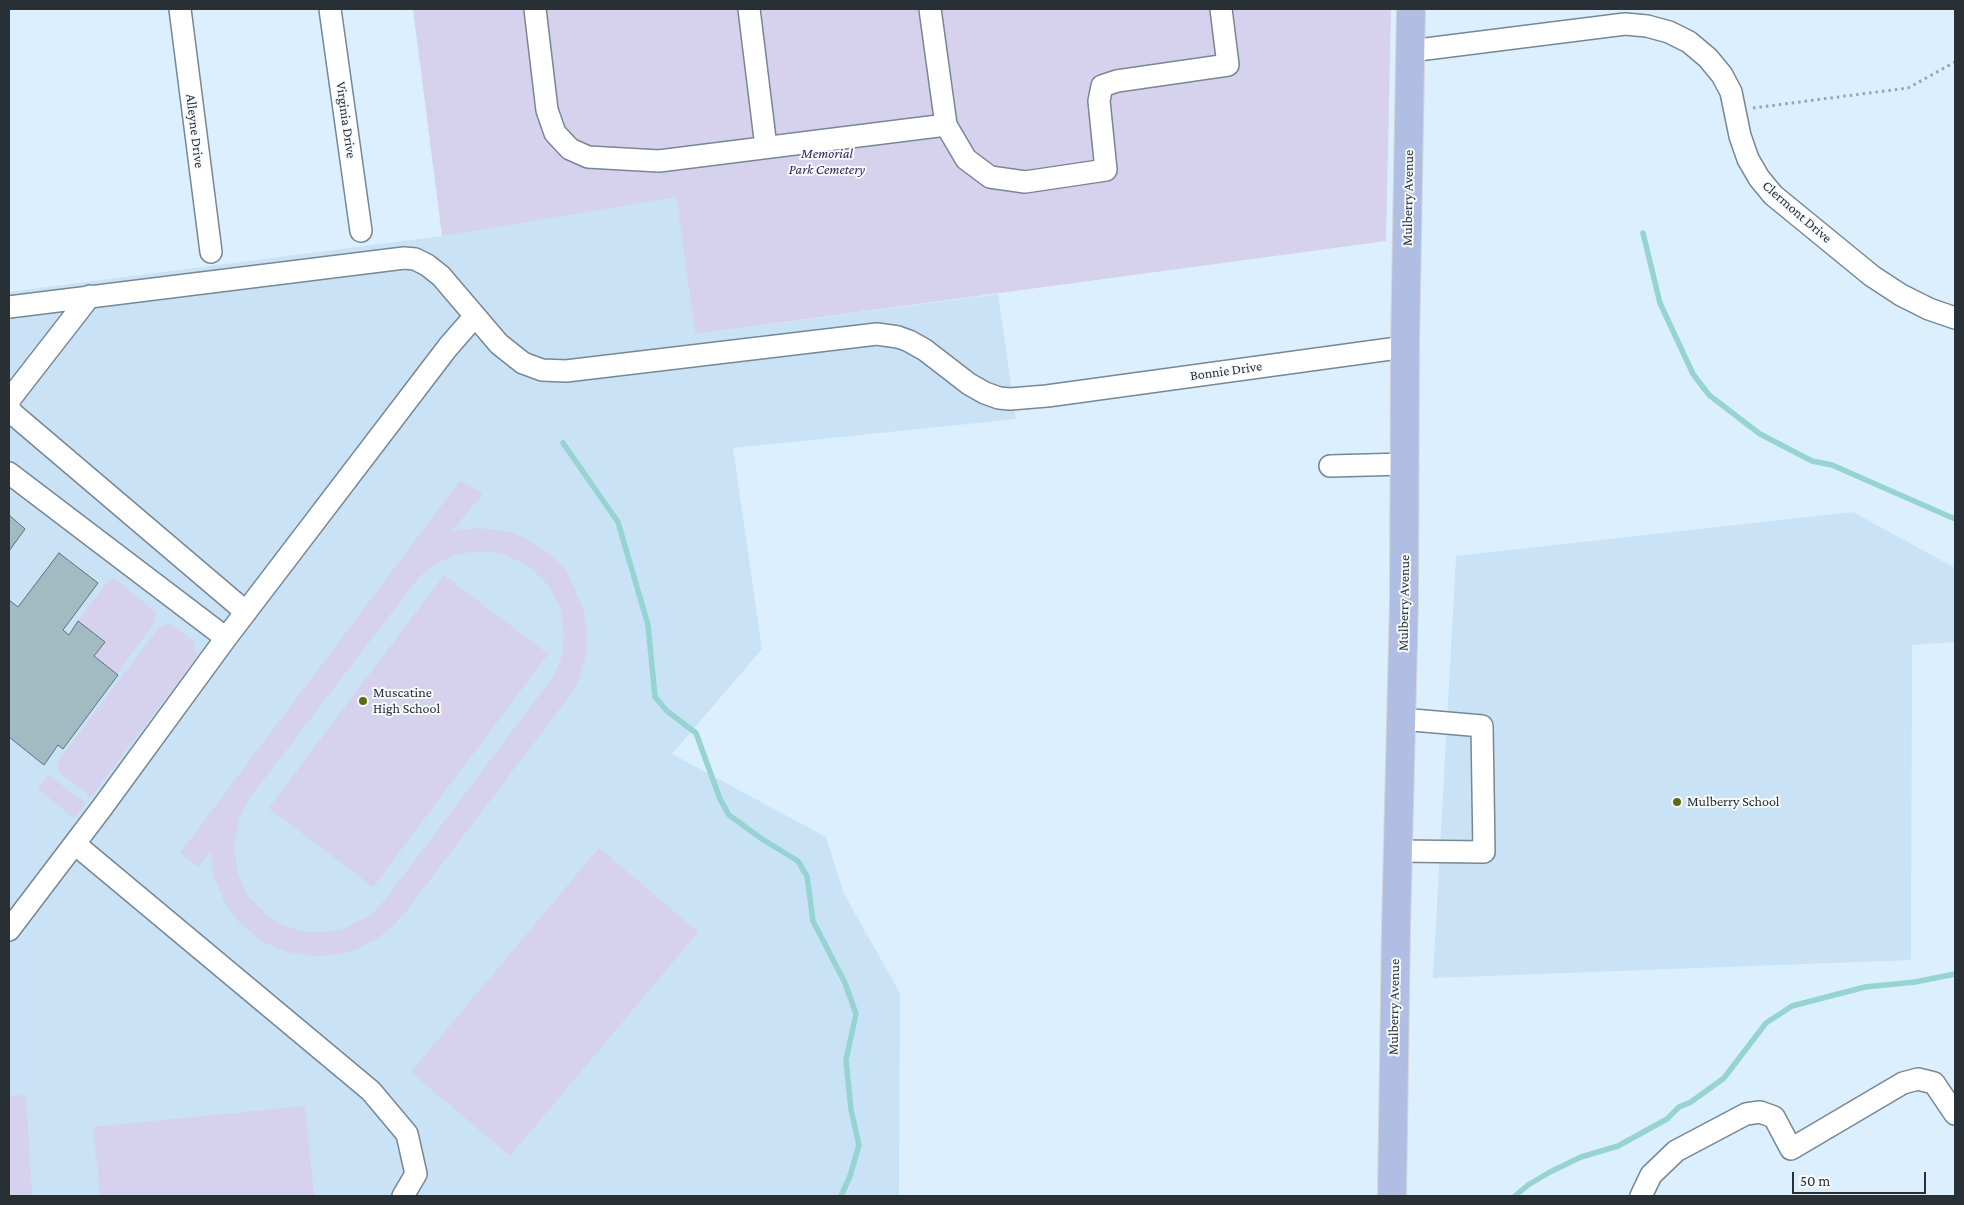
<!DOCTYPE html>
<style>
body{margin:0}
#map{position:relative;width:1964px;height:1205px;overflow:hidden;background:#dceffe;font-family:"Crimson Pro",serif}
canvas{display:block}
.frame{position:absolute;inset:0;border:10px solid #282f35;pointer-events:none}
.scale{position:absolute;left:1792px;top:1172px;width:134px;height:22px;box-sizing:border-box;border:2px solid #282f35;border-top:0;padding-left:6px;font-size:15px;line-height:18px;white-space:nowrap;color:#282f35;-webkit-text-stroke:4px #f6fafd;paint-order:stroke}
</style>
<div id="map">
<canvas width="1964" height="1205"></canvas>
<div class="frame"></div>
<div class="scale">50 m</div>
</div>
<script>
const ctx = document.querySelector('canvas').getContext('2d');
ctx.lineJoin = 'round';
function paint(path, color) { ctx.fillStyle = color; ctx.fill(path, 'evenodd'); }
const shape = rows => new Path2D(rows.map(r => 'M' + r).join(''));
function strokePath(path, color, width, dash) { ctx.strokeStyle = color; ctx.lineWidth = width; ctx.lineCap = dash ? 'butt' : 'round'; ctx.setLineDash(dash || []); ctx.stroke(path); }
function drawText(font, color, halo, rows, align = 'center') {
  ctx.font = font + ' "Crimson Pro",serif'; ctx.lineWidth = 4; ctx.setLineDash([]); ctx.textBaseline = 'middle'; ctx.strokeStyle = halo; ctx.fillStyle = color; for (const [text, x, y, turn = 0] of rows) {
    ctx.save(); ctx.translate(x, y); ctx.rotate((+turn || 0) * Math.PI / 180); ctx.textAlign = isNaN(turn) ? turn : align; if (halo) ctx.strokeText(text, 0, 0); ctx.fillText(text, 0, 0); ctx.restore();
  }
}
const built = shape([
 [676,197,695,334,998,294,1016,419,733,448,762,649,672,754,826,837,844,894,900,993,899,1196,9,1196,9,292,442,236],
 [1853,512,1955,568,1955,642,1912,645,1911,960,1433,978,1456,556]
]);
const green = shape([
 [413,9,1391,9,1386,241,695,334,676,197,442,236],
 [460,481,483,493,452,531,478,528,511,532,528,540,549,553,566,570,584,611,587,632,586,655,578,681,570,695,404,914,391,928,376,939,355,950,335,955,312,956,288,952,263,942,239,922,224,901,213,873,211,852,198,867,180,853],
 [471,552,489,552,506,555,530,567,549,586,560,608,564,631,563,654,553,677,385,900,371,915,341,930,321,933,300,931,281,924,266,914,247,895,237,870,234,845,239,819,248,800,419,577,436,564,452,556],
 [444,575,548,654,373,887,269,808],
 [114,579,156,612,154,623,117,674,94,656,105,642,78,621,109,580],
 [170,623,193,641,196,653,195,659,91,797,57,771,59,760,159,627],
 [48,775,86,803,74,818,38,789],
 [599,848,698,932,510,1156,411,1072],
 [26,1095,32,1196,9,1196,9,1096],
 [305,1106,314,1196,100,1196,93,1127]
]);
const stream = shape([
 [1643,233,1660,303,1693,374,1709,395,1760,434,1812,461,1832,465,1955,519],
 [563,443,618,522,648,625,655,697,667,711,696,733,720,799,729,815,762,839,798,861,807,876,813,921,845,983,856,1014,846,1060,851,1110,859,1145,850,1176,841,1196],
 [1515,1196,1528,1185,1550,1172,1581,1157,1618,1146,1667,1119,1679,1107,1691,1102,1724,1078,1766,1023,1792,1006,1865,987,1915,982,1955,974]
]);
const building = shape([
 [9,515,25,529,9,551,9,515],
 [59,553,98,583,63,630,69,635,78,621,105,642,94,656,118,675,63,749,58,745,44,765,9,737,9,600,18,607,59,553]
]);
const path = shape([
 [1753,108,1908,88,1955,62]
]);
const minor = shape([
 [180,9,211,252],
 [330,9,361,231],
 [535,9,547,110,555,133,570,149,588,157,659,161,946,125,966,159,990,177,1025,182,1106,170,1099,101,1102,86,1117,81,1228,65,1221,9],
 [749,9,766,147],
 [930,9,946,125],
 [1410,51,1625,24,1647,26,1669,32,1689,42,1708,58,1722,75,1731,92,1740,136,1748,159,1759,178,1773,195,1872,276,1901,295,1929,309,1955,318],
 [9,307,404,258,415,259,427,265,441,276,499,344,523,363,542,370,566,371,877,334,898,337,909,341,925,350,969,384,985,393,999,398,1010,399,1047,396,1405,347],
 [9,404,10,399,90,296],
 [9,407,12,413,246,612],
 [1330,466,1405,464],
 [9,473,226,638],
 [75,844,371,1091,407,1134,416,1174,403,1196],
 [1398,851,1484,852,1482,726,1401,719],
 [9,930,101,809,226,638,448,347,475,316],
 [1641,1196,1651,1175,1676,1151,1746,1114,1760,1112,1774,1117,1791,1149,1903,1083,1918,1079,1934,1083,1955,1114]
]);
const major = shape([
 [1392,1196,1396,929,1404,601,1405,347,1411,9]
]);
const markers = [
 [363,701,5,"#5f6b11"],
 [1677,802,5,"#5f6b11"]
];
const streetNames = [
 ["Virginia Drive",346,120,82],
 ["Alleyne Drive",195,131,83],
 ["Mulberry Avenue",1408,198,-89],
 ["Clermont Drive",1797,212,41],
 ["Bonnie Drive",1226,371,-8],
 ["Mulberry Avenue",1404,603,-89],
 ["Mulberry Avenue",1394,1007,-89]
];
const parkNames = [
 ["Memorial",827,154],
 ["Park Cemetery",827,170]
];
const poiNames = [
 ["Muscatine",373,693],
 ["High School",373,709],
 ["Mulberry School",1687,802]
];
paint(built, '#c9e2f6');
paint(green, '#d6d1ec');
strokePath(stream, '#96d4d1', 5.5);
paint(building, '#a2bbc2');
strokePath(building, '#5b7278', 1);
strokePath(minor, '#768795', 24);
strokePath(major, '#d4d5d7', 30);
strokePath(path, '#97a5b0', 3, [2.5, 4]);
strokePath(minor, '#fff', 21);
strokePath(major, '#b0bee3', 28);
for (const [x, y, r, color] of markers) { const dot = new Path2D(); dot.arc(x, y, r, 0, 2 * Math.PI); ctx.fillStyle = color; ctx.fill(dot); strokePath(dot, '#f6fafd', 2); }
drawText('14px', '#282f35', '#f6fafd', streetNames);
drawText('italic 14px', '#34255a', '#f6fafd', parkNames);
drawText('14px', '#282f35', '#f6fafd', poiNames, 'left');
</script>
